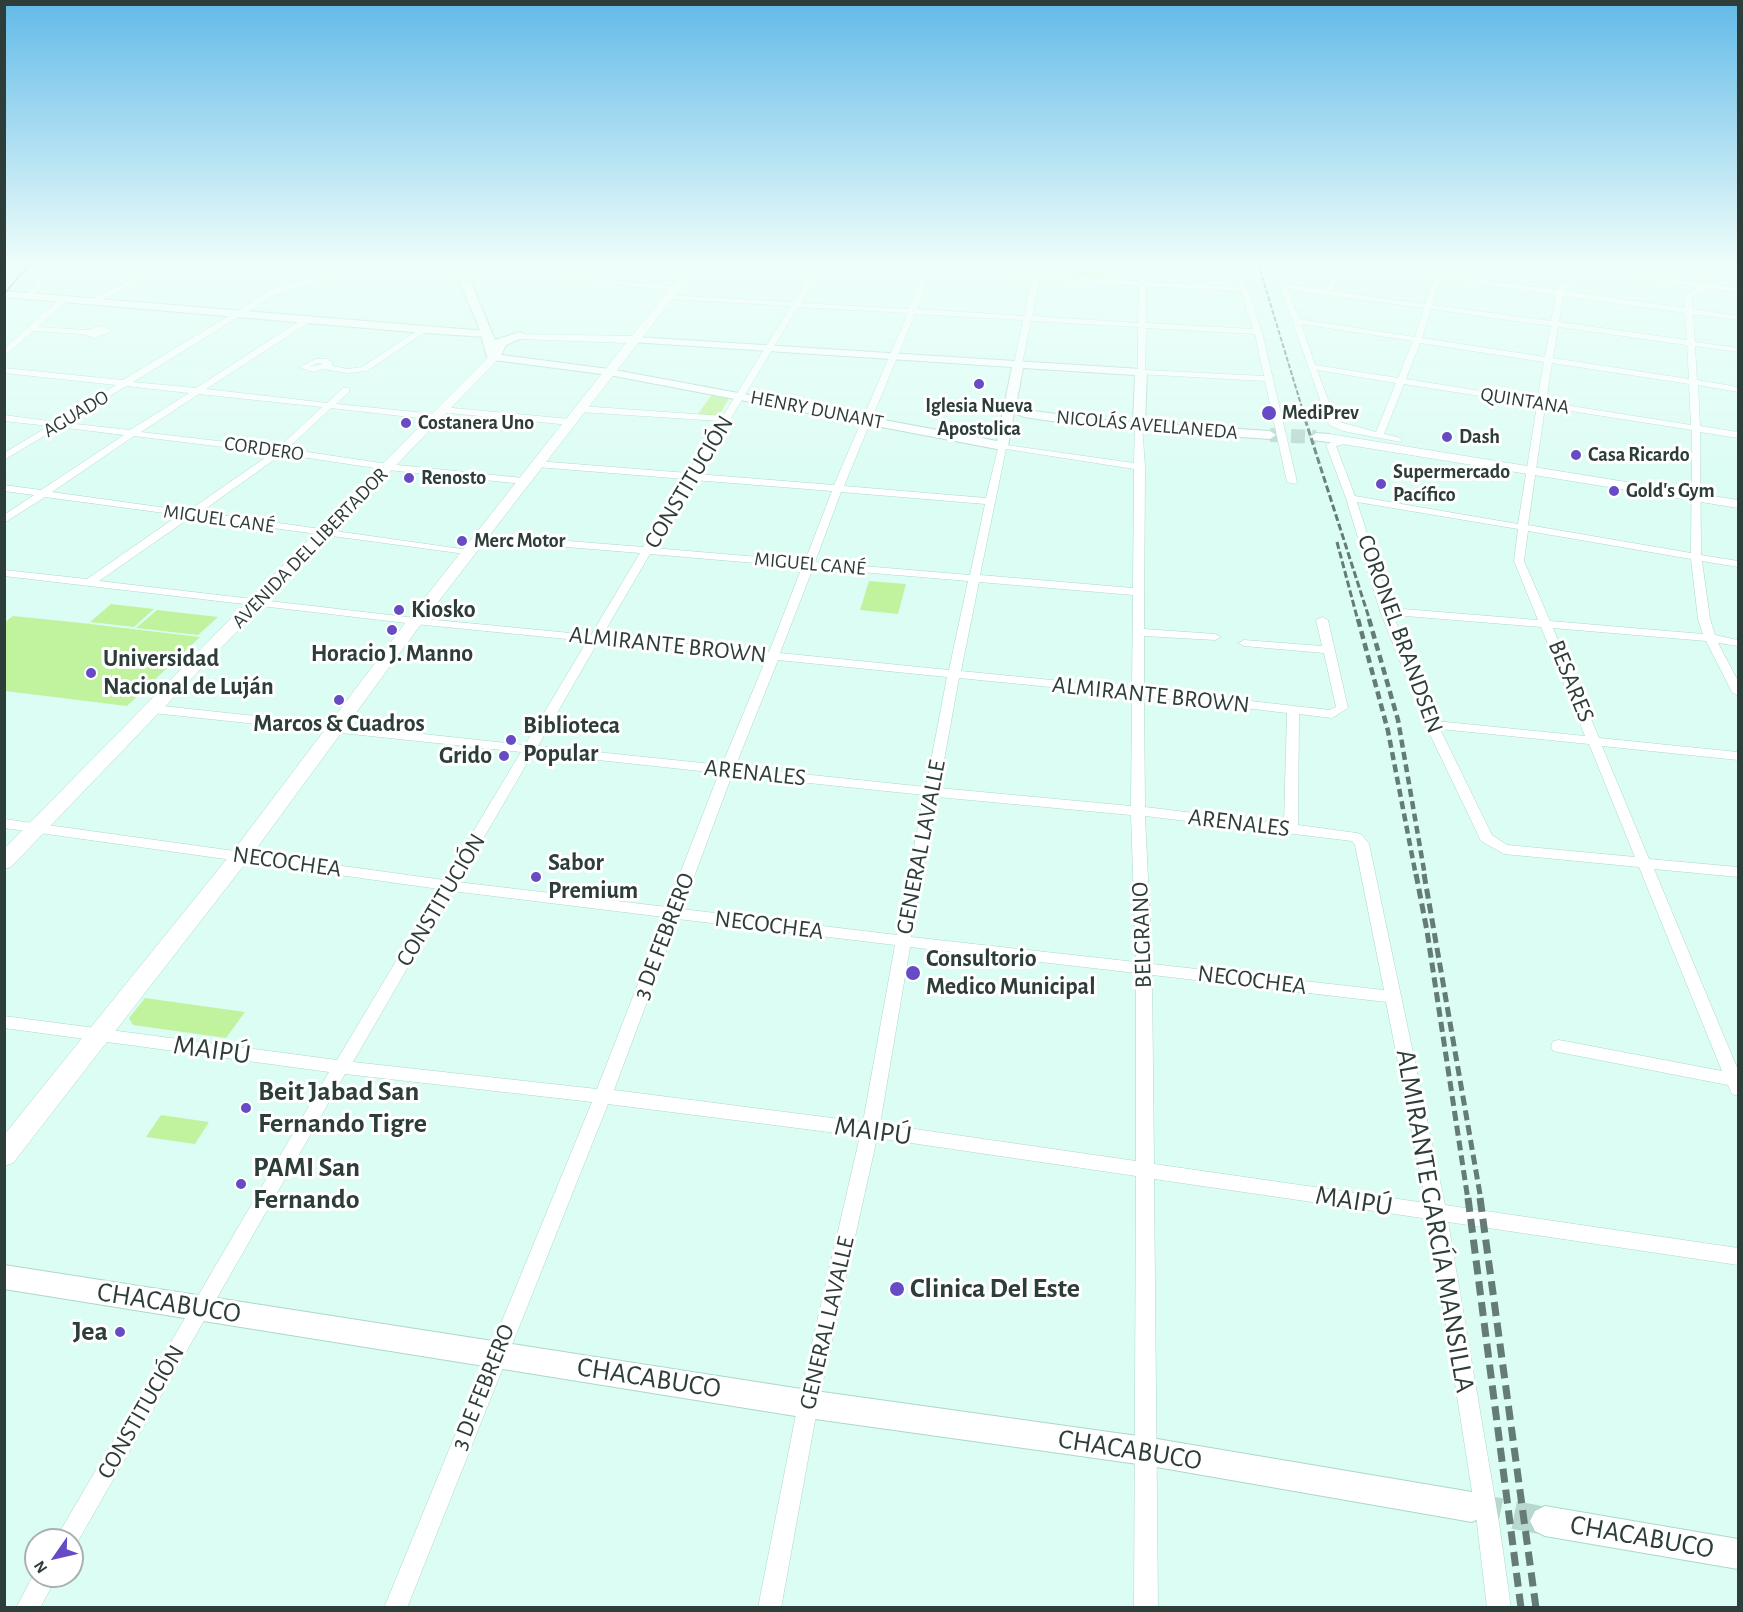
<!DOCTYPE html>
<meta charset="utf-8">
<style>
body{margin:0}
#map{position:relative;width:1743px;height:1612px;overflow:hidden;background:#dbfdf4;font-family:"Alegreya Sans",sans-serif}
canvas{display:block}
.frame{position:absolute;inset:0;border:6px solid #2d3d39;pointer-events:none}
.north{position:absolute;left:24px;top:1528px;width:60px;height:60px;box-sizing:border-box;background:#fff;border:2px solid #abb1b0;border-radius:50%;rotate:236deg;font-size:16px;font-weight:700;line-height:24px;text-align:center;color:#2d3d39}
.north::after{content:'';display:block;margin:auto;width:21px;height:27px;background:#664bc4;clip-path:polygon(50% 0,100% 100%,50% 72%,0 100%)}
</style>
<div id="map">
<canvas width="1743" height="1612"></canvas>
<div class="frame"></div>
<div class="north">N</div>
</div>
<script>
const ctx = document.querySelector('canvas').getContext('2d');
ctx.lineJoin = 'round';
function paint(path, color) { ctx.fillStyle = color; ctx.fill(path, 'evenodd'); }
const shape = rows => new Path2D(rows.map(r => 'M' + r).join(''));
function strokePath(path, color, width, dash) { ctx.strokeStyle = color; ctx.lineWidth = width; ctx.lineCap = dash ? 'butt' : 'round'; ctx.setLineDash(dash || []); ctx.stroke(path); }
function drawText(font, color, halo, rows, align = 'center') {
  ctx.font = font + ' "Alegreya Sans",sans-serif'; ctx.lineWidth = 6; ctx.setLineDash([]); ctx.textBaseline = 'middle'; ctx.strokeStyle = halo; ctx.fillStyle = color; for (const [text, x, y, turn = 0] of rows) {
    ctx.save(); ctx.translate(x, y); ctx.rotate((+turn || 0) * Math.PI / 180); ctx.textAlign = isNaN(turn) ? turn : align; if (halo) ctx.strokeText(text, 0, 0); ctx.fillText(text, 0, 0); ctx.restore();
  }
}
const green = shape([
 [1077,264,1106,266,1105,279,1075,277],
 [713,393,730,397,718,417,697,415],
 [869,581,906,584,898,614,860,610],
 [111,604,154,609,134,627,90,622],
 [157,610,218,617,198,635,136,628],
 [13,616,82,623,200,637,127,706,5,691,5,622],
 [145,998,245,1012,226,1038,133,1025,129,1018],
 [161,1115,209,1122,195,1144,146,1137]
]);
const tertiaryTunnelFar1 = shape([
 [1270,435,1316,437]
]);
const tertiaryTunnel = shape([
 [1473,1507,1545,1521]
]);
const minor = shape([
 [4,263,10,263,4,269,4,263],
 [50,263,56,263,33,298,27,298,26,296,50,263],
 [162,263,170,263,96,303,89,301,162,263],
 [431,263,449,263,327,280,281,291,133,382,196,388,304,318,310,318,310,322,206,389,327,403,343,388,349,388,349,392,336,404,436,414,440,417,436,420,331,408,287,449,388,464,523,478,528,481,523,484,388,470,282,454,201,512,469,550,473,551,473,555,191,517,99,581,415,618,591,635,640,553,481,540,476,537,481,534,643,547,685,479,537,467,532,464,537,461,688,473,720,421,580,412,576,409,580,406,723,416,791,306,669,299,666,299,666,295,793,302,814,268,753,265,750,263,824,263,823,265,925,270,928,263,934,263,932,270,1033,276,1036,263,1042,263,1040,276,1139,281,1140,263,1146,263,1146,282,1240,287,1233,263,1239,263,1262,332,1297,482,1295,484,1287,482,1265,381,1138,374,1138,327,1031,321,1022,364,1018,366,1014,364,1023,320,915,314,844,486,986,498,999,444,1134,463,1135,426,1142,424,1145,467,1144,629,1215,634,1221,637,1215,640,1144,636,1144,689,1330,710,1336,707,1324,653,1244,646,1238,643,1244,640,1322,646,1316,620,1322,617,1328,620,1348,708,1332,718,1299,714,1298,825,1357,833,1362,835,1369,844,1445,1205,1738,1248,1738,1265,1448,1222,1499,1523,1511,1608,1487,1608,1477,1523,1429,1219,1154,1179,1158,1608,1134,1608,1136,1176,877,1138,818,1404,781,1608,758,1608,798,1404,860,1136,608,1104,407,1608,384,1608,592,1102,345,1074,74,1548,72,1549,72,1540,55,1540,329,1072,4,1028,4,1016,337,1060,439,889,4,828,4,819,444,880,521,752,153,713,147,709,153,705,525,745,587,641,415,624,4,576,4,570,87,579,179,515,45,497,4,523,4,515,34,495,4,491,4,485,41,490,124,435,59,427,4,460,4,453,49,426,4,421,4,415,56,422,116,385,4,373,4,368,123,380,276,287,327,276,431,263],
 [821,269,923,274,909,309,801,303,821,269],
 [930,274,1032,280,1024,316,917,309,930,274],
 [1039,280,1139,286,1138,323,1032,316,1039,280],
 [1146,286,1241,291,1253,329,1146,323,1146,286],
 [798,307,908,313,834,485,697,474,798,307],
 [1146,328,1255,334,1264,376,1145,370,1146,328],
 [126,386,189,393,130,430,66,423,126,386],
 [199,394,322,407,278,448,141,432,199,394],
 [134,436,272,453,188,511,52,492,134,436],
 [1006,449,1134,469,1133,588,980,575,1006,449],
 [694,480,832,491,805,561,653,548,694,480],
 [841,492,985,504,970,575,815,562,841,492],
 [650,554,802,567,769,652,602,636,650,554],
 [813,568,968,581,949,670,780,653,813,568],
 [979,582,1133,595,1132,688,961,671,979,582],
 [598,642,766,659,722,765,538,746,598,642],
 [778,660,947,677,926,787,735,767,778,660],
 [959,678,1132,695,1131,806,939,788,959,678],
 [1144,696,1287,713,1284,824,1145,807,1144,696],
 [533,753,719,773,667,907,458,882,533,753],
 [732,775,924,795,897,935,682,909,732,775],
 [937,797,1131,815,1136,962,911,937,937,797],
 [1145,816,1352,841,1355,845,1384,990,1152,964,1145,816],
 [452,891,664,917,597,1089,353,1062,452,891],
 [678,919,895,945,863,1122,614,1090,678,919],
 [910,947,1136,973,1136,1161,880,1124,910,947],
 [1152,975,1386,1002,1426,1203,1154,1164,1152,975],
 [1272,263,1278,263,1286,284,1325,290,1341,263,1361,263,1435,273,1438,268,1444,263,1451,263,1442,274,1557,290,1576,270,1540,265,1537,263,1579,266,1580,263,1586,263,1586,267,1701,283,1704,263,1710,263,1708,284,1738,288,1738,292,1705,288,1692,298,1693,309,1738,316,1738,320,1693,314,1695,342,1738,348,1738,352,1695,346,1697,380,1738,387,1738,392,1698,385,1700,426,1738,432,1738,438,1700,432,1701,555,1738,561,1738,567,1702,561,1710,619,1715,635,1738,640,1738,646,1718,643,1738,681,1738,696,1732,692,1706,641,1553,628,1599,738,1738,752,1738,760,1602,746,1649,859,1738,867,1738,877,1654,869,1738,1070,1738,1096,1732,1094,1728,1085,1553,1051,1551,1046,1553,1041,1559,1040,1722,1071,1639,867,1504,854,1481,841,1425,724,1380,611,1346,498,1326,445,1336,439,1352,438,1357,441,1336,446,1355,496,1518,524,1537,405,1404,384,1384,434,1401,438,1401,442,1343,431,1329,425,1272,263],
 [1347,265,1348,265,1434,277,1425,304,1332,291,1347,265],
 [1583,271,1697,287,1684,297,1685,308,1564,291,1583,271],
 [1441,278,1556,295,1551,321,1432,305,1441,278],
 [1288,289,1327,295,1424,308,1415,337,1299,319,1288,289],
 [1563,296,1685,313,1687,340,1559,322,1563,296],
 [1431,309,1551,326,1545,357,1422,338,1431,309],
 [1301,324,1413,341,1398,378,1315,365,1301,324],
 [1558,327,1687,345,1689,379,1553,358,1558,327],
 [1420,343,1544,362,1537,400,1406,379,1420,343],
 [1552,363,1689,384,1691,425,1546,402,1552,363],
 [1317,370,1396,383,1376,432,1336,421,1317,370],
 [1545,407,1692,430,1691,553,1528,525,1545,407],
 [1357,502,1518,529,1514,561,1538,620,1391,608,1357,502],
 [1528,531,1691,559,1698,619,1703,634,1550,621,1524,561,1528,531],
 [1393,615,1541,627,1585,736,1436,721,1393,615],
 [1440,729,1589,744,1635,857,1507,845,1492,835,1440,729],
 [458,264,676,287,680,289,676,291,456,267,458,264],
 [61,297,68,299,38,327,87,330,102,326,113,331,95,338,82,334,33,331,4,356,4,349,61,297],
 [421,328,428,330,367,371,348,373,323,369,313,372,299,367,316,359,327,359,332,362,332,366,348,369,362,367,421,328],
 [317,363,323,364,310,367,317,363],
 [442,407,570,419,574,422,570,425,439,412,439,408,442,407],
 [36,1570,36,1576,56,1576,53,1584,40,1608,16,1608,36,1570]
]);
const tertiary = shape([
 [4,291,486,331,491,334,486,337,424,333,4,297,4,291],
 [636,337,1141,369,1147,372,1145,423,1270,431,1276,435,1270,439,1092,427,1024,417,1014,413,1008,446,1002,450,609,375,494,360,489,357,494,354,609,369,997,441,1012,367,632,342,632,338,636,337],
 [1023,368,1135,375,1133,422,1092,419,1027,410,1016,405,1023,368],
 [1316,433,1329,434,1335,438,1329,442,1312,440,1310,437,1316,433],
 [4,1265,808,1390,1145,1437,1472,1492,1482,1497,1487,1507,1482,1517,1472,1522,1145,1465,808,1418,4,1289,4,1265],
 [1545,1506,1738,1539,1738,1569,1545,1536,1535,1531,1530,1521,1535,1511,1545,1506]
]);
const secondary = shape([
 [690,263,700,263,421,624,248,860,13,1163,4,1166,4,1135,234,850,409,618,626,343,520,339,516,338,516,334,632,336,690,263],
 [494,353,498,355,498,359,11,867,4,869,4,849,490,355,494,353],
 [1329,434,1738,500,1738,508,1324,441,1322,438,1329,434]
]);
const primary = shape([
 [451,263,463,263,495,340,520,332,527,336,506,345,499,360,494,361,487,357,478,325,451,263]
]);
const tram = shape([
 [4,294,31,263]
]);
const railFar4 = shape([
 [1258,263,1306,421]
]);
const railFar3 = shape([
 [1305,419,1370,621],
 [1337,542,1358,621]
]);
const railFar2 = shape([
 [1358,619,1388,731,1416,876],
 [1369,619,1398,720,1425,876]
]);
const railFar1 = shape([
 [1416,874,1427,931,1468,1200],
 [1424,874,1481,1200]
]);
const rail = shape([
 [1468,1198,1521,1608],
 [1480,1198,1536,1608]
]);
const markers = [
 [979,384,6,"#664bc4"],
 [1269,413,8,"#664bc4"],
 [406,423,6,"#664bc4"],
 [1447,437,6,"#664bc4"],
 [1576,455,6,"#664bc4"],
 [409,478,6,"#664bc4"],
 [1381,484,6,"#664bc4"],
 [1614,491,6,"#664bc4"],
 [462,541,6,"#664bc4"],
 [399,610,6,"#664bc4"],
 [392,630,6,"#664bc4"],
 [91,673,6,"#664bc4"],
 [339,700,6,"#664bc4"],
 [511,740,6,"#664bc4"],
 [504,756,6,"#664bc4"],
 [536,877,6,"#664bc4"],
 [913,973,8,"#664bc4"],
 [246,1108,6,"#664bc4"],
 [241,1184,6,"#664bc4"],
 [897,1289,8,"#664bc4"],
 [120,1332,6,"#664bc4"]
];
const farStreetnames = [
 ["QUINTANA",1525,401,9],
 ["HENRY DUNANT",817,410,11],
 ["AGUADO",76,414,-31],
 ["NICOLÁS AVELLANEDA",1147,425,5],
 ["CORDERO",264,449,8],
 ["MIGUEL CANÉ",219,519,8],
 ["AVENIDA DEL LIBERTADOR",310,548,-46],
 ["MIGUEL CANÉ",810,564,5]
];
const farPoinames = [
 ["Iglesia Nueva",979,406,"center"],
 ["Apostolica",979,429,"center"],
 ["MediPrev",1282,413],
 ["Costanera Uno",418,423],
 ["Dash",1459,437],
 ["Casa Ricardo",1588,455],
 ["Supermercado",1393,472],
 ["Pacífico",1393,495],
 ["Renosto",421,478],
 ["Gold's Gym",1626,491],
 ["Merc Motor",474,541]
];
const streetNames = [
 ["CONSTITUCIÓN",689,482,-59],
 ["CORONEL BRANDSEN",1400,634,70],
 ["ALMIRANTE BROWN",668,645,6],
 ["BESARES",1571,681,68],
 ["ALMIRANTE BROWN",1151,695,6],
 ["ARENALES",755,773,6],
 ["ARENALES",1239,823,7],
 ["GENERAL LAVALLE",921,847,-79],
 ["NECOCHEA",287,862,8],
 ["CONSTITUCIÓN",441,900,-59],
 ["NECOCHEA",769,925,7],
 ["BELGRANO",1142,935,-92],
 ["3 DE FEBRERO",664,936,-69],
 ["NECOCHEA",1252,980,7],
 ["GENERAL LAVALLE",827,1323,-77],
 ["3 DE FEBRERO",483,1387,-68],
 ["CONSTITUCIÓN",141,1412,-60]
];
const poiNames = [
 ["Kiosko",411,610],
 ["Horacio J. Manno",392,654,"center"],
 ["Universidad",103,659],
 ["Nacional de Luján",103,687],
 ["Marcos & Cuadros",339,724,"center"],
 ["Biblioteca",523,726],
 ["Popular",523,754],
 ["Grido",492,756,"right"],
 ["Sabor",548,863],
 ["Premium",548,891],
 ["Consultorio",926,959],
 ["Medico Municipal",926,987]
];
const nearStreetnames = [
 ["MAIPÚ",212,1050,8],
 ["MAIPÚ",873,1131,8],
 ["MAIPÚ",1354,1201,9],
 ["ALMIRANTE GARCÍA MANSILLA",1435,1221,80],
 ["CHACABUCO",169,1303,9],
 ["CHACABUCO",649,1378,9],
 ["CHACABUCO",1130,1450,9],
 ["CHACABUCO",1642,1537,10]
];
const nearPoinames = [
 ["Beit Jabad San",258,1092],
 ["Fernando Tigre",258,1124],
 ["PAMI San",253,1168],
 ["Fernando",253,1200],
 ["Clinica Del Este",910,1289],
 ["Jea",108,1332,"right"]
];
paint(green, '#c1f39e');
strokePath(tertiaryTunnelFar1, '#b8d7cf', 14, [14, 7]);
strokePath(tertiaryTunnel, '#b8d7cf', 28, [28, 14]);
strokePath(minor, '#add7cc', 1);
strokePath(tertiary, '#add7cc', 2);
strokePath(secondary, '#add7cc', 1);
strokePath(primary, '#add7cc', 2);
paint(minor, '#fff');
paint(tertiary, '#fff');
paint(secondary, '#fff');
paint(primary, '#fff');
strokePath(tram, '#657b75', 1.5);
strokePath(railFar4, '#657b75', 2, [5, 2]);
strokePath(railFar3, '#657b75', 3, [7, 3]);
strokePath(railFar2, '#657b75', 4.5, [8, 4.5]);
strokePath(railFar1, '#657b75', 5, [10, 5]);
strokePath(rail, '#657b75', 7, [14, 7]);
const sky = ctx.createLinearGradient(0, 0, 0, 488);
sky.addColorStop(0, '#62bae8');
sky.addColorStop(0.54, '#effefa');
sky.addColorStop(1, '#effefa00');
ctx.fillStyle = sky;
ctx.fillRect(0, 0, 1743, 488);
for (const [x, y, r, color] of markers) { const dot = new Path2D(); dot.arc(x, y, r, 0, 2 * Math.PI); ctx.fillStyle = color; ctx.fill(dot); strokePath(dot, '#fff', 2); }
drawText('20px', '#2d3d39', '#fff', farStreetnames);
drawText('bold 20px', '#2d3d39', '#fff', farPoinames, 'left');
drawText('24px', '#2d3d39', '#fff', streetNames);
drawText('bold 24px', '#2d3d39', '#fff', poiNames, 'left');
drawText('28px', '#2d3d39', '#fff', nearStreetnames);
drawText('bold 28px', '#2d3d39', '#fff', nearPoinames, 'left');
</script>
